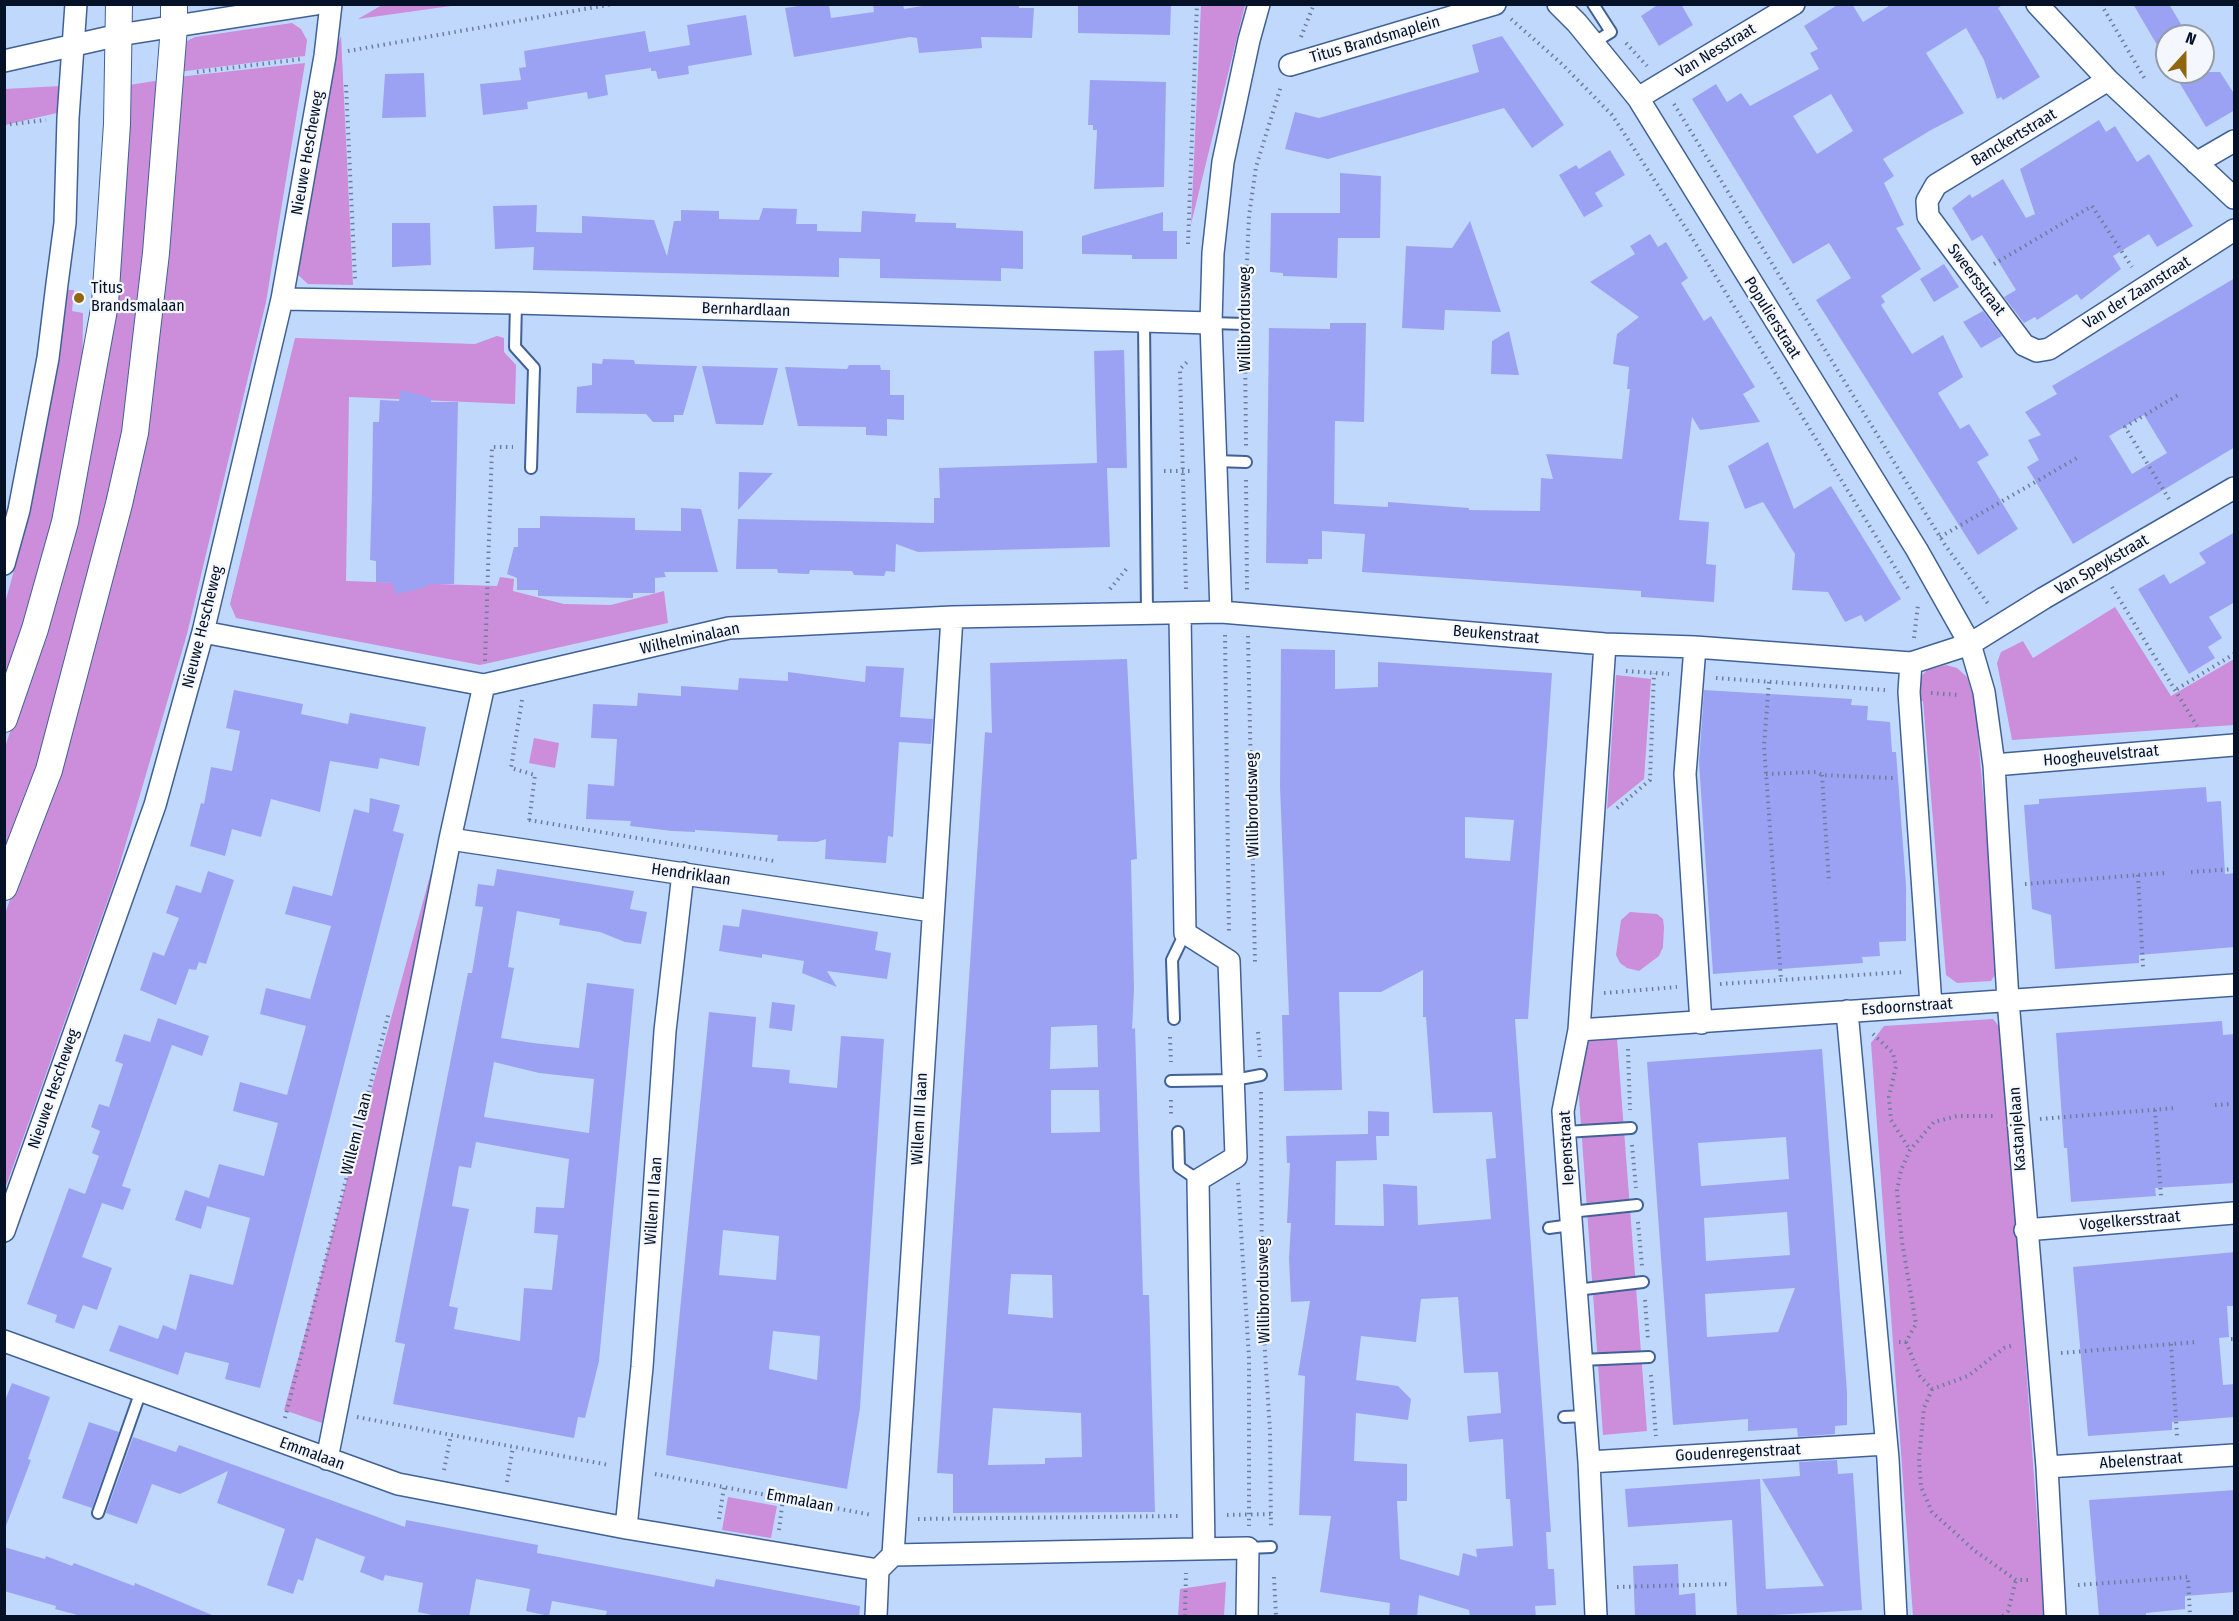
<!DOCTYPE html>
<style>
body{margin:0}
#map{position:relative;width:2239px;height:1621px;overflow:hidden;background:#c1d8fd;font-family:"Fira Sans Condensed",sans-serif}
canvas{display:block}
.frame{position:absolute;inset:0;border:6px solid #051126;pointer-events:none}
.north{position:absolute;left:2155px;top:24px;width:60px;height:60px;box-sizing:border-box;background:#f4f8fe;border:2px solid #949ca8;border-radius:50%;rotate:21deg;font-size:16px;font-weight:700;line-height:24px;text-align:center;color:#051126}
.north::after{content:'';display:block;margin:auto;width:21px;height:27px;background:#90670e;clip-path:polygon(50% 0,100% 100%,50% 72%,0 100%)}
</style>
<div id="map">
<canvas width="2239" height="1621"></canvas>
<div class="frame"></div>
<div class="north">N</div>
</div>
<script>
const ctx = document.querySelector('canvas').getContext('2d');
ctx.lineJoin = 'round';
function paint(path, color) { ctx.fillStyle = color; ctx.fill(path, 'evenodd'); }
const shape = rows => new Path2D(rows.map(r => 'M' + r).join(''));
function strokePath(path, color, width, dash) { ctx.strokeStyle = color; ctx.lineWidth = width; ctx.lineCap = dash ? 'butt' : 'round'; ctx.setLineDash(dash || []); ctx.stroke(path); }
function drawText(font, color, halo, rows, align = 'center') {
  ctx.font = font + ' "Fira Sans Condensed",sans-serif'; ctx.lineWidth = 4.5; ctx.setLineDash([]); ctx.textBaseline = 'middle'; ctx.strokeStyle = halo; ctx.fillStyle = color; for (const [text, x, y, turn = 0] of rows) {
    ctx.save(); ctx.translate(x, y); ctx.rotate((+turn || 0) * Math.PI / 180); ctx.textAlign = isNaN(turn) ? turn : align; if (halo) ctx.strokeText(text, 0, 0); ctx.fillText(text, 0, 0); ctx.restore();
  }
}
const green = shape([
 [382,5,382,4,458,5,358,19],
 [1201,5,1245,5,1191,224],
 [292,23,301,29,307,40,305,56,178,72,185,42,195,37],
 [341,36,353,285,308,284,297,274,301,246,332,59],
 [305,63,266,302,187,634,116,877,5,1189,5,914,90,663,178,77],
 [161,80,130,403,64,694,5,868,5,747,54,601,80,503,101,402,115,290,129,85],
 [61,86,61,112,5,125,4,89],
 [68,290,74,290,72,311,83,313,82,404,67,484,5,699,5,603,28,520,52,399],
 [497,336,504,338,504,352,516,365,515,404,349,397,346,581,497,586,500,577,514,579,513,591,564,604,611,605,664,591,668,623,480,665,236,618,230,604,295,338,475,344],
 [2115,607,2171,696,2234,659,2234,725,2012,740,1997,663,2001,652,2023,641,2033,658],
 [1946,665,1957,668,1967,677,1975,704,1999,968,1991,981,1957,983,1946,975,1923,701,1917,701,1919,679,1927,670],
 [1616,675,1651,679,1644,779,1607,809],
 [534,738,559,743,555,768,529,763],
 [439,843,420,944,322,1423,284,1410],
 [1630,912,1657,914,1663,919,1664,927,1663,947,1659,956,1639,971,1627,968,1620,963,1616,955,1621,920],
 [1993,1019,2002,1030,2044,1616,1913,1616,1871,1043,1884,1026],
 [1617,1039,1647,1431,1603,1435,1578,1083,1581,1047,1590,1041],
 [728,1497,777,1506,771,1538,722,1530],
 [1226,1582,1224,1616,1178,1616,1180,1589]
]);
const building = shape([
 [811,4,829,4,831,18,874,12,873,4,903,4,904,9,934,4,1019,4,1019,8,1034,8,1032,38,981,37,982,48,919,53,917,38,910,37,794,57,785,8],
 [1078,4,1171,4,1170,35,1078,33],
 [1659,4,1681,4,1693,25,1659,46,1641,16],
 [1839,4,1852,4,1863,22,1892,4,2004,4,1998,8,2040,77,2003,100,2001,97,1997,99,1984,60,1966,28,1926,53,1964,113,1931,130,1883,159,1894,176,1884,183,1904,225,1896,228,1921,269,1881,296,1885,302,1881,305,1912,354,1943,335,1963,377,1938,393,1960,429,1969,424,1989,455,1977,462,2018,529,1978,555,1816,300,1851,278,1829,243,1793,264,1692,99,1716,84,1727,102,1741,93,1750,106,1819,69,1810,53,1818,49,1804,26],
 [1831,94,1853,131,1817,154,1793,116],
 [2133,4,2169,4,2188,36,2167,36,2167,62],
 [746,15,752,55,688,66,689,74,658,79,656,71,651,71,651,68,605,75,608,95,588,99,587,92,527,102,528,109,483,115,480,84,521,80,519,68,526,67,524,51,645,31,649,52,690,45,687,25],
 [1502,36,1564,125,1532,148,1504,108,1328,159,1285,149,1295,112,1319,118,1479,72,1472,45],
 [2203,62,2209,72,2220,72,2235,95,2235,110,2206,127,2173,72,2203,72],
 [424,73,426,117,382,118,385,74],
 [1090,80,1166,82,1164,187,1094,189,1097,130,1093,130,1093,125,1088,125],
 [2099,120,2106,132,2115,126,2137,162,2149,154,2193,226,2157,247,2149,234,2113,256,2121,269,2081,300,2077,294,2037,320,2035,317,2024,323,2004,297,2016,290,1982,235,1972,241,1952,208,1970,194,1972,198,2003,179,2026,218,2035,214,2020,169],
 [1610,150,1625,175,1595,193,1603,206,1584,217,1559,175,1576,165,1579,169],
 [1340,173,1381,176,1380,238,1338,238,1337,278,1283,276,1283,273,1270,272,1271,213,1340,213],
 [537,205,536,232,582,233,582,216,654,220,667,256,674,221,681,221,681,210,719,211,719,219,759,220,763,208,797,209,796,224,817,224,817,231,861,232,862,211,916,214,915,222,956,223,956,228,1023,231,1023,269,1001,268,1001,281,880,278,880,259,839,258,839,277,533,270,534,247,495,249,493,206],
 [1163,212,1163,231,1177,231,1177,259,1132,259,1132,255,1082,254,1082,236],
 [1470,221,1501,312,1445,310,1444,330,1402,328,1406,246,1452,248],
 [392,223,430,223,431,265,392,267],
 [1650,234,1658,247,1666,242,1688,278,1681,283,1704,321,1711,316,1755,387,1743,394,1760,422,1700,430,1692,417,1679,520,1709,522,1706,564,1716,565,1714,602,1641,597,1641,591,1362,572,1365,534,1322,531,1322,559,1308,559,1308,564,1266,563,1269,328,1330,329,1330,323,1366,323,1364,422,1335,421,1334,504,1388,507,1388,502,1469,508,1469,510,1540,511,1541,478,1553,479,1546,454,1622,459,1630,389,1627,389,1629,367,1613,364,1617,334,1639,317,1590,282,1635,254,1630,246],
 [1944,264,1959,287,1934,302,1920,279],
 [2235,278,2235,447,2073,544,2027,467,2039,460,2028,440,2041,435,2025,412,2057,394,2052,386],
 [2144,415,2167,453,2132,474,2109,436],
 [1983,311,2002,336,1981,348,1963,322],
 [1509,331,1519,375,1491,374,1492,341],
 [1124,350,1127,468,1107,468,1110,547,918,552,896,544,895,572,886,571,884,576,854,575,852,571,810,570,809,574,778,573,777,569,736,569,738,519,934,523,934,498,940,498,939,468,1097,463,1094,351],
 [603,359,634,360,635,364,697,366,683,415,674,415,674,422,653,422,646,414,576,413,577,387,592,385,592,363,602,364],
 [849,365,880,365,881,370,890,370,890,395,904,395,904,420,887,419,887,436,866,435,866,427,798,426,785,367,847,369],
 [702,366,778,368,763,425,716,424],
 [401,390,431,398,431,402,458,402,455,543,454,584,427,584,427,587,396,594,392,583,376,582,376,561,370,560,372,491,373,422,379,422,380,400,399,401],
 [1768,442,1794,509,1831,486,1901,599,1865,622,1861,615,1845,622,1828,592,1792,590,1795,554,1763,502,1745,509,1728,466],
 [739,472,773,473,738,510],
 [681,508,701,509,718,572,664,572,666,577,655,578,655,593,633,593,633,598,538,596,538,590,517,590,517,578,507,574,514,547,518,547,518,528,540,528,540,516,635,518,635,530,681,531],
 [2235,532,2235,602,2209,617,2222,638,2208,647,2215,658,2189,674,2138,589,2164,574,2170,584,2206,563,2199,553],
 [1281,649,1335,650,1335,689,1378,687,1378,662,1552,673,1528,1019,1515,1019,1551,1532,1546,1532,1548,1569,1554,1569,1556,1605,1535,1606,1536,1617,1470,1617,1469,1610,1419,1595,1417,1617,1389,1617,1390,1603,1320,1592,1331,1516,1299,1515,1305,1376,1298,1375,1310,1301,1291,1302,1289,1258,1291,1223,1287,1223,1290,1163,1287,1163,1286,1136,1368,1134,1368,1111,1389,1112,1389,1136,1376,1136,1377,1160,1336,1161,1335,1225,1384,1226,1383,1184,1417,1186,1418,1225,1491,1219,1486,1159,1496,1158,1492,1112,1433,1113,1426,1017,1423,1017,1423,970,1381,992,1339,992,1342,1090,1284,1091,1282,1015,1289,1015,1280,787],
 [1465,817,1514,820,1510,861,1465,858],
 [1458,1297,1464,1373,1498,1372,1501,1413,1467,1416,1469,1442,1503,1439,1506,1499,1510,1499,1513,1546,1476,1549,1477,1557,1463,1553,1459,1576,1400,1559,1397,1501,1407,1501,1407,1464,1354,1461,1356,1413,1408,1420,1411,1399,1398,1386,1356,1380,1361,1336,1416,1342,1421,1299],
 [1127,659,1137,859,1131,860,1134,990,1132,1029,1135,1028,1143,1295,1149,1295,1155,1512,953,1513,953,1474,937,1473,985,732,992,733,990,663],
 [1097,1025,1098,1067,1050,1069,1051,1027],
 [1051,1090,1099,1090,1100,1132,1051,1133],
 [1011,1274,1052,1275,1053,1318,1008,1314],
 [993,1408,1081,1413,1082,1457,1045,1458,1045,1464,988,1465],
 [866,666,904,668,900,717,933,719,931,744,899,742,893,837,888,836,886,863,825,859,826,839,817,842,777,841,778,835,695,830,695,832,672,831,630,826,631,821,586,819,588,784,614,786,617,739,591,738,593,704,637,706,638,693,681,696,681,686,738,690,739,678,788,681,788,672,865,682],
 [234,690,303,704,301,714,348,724,350,713,426,727,419,766,380,758,378,769,330,761,320,812,271,799,261,837,232,829,225,856,190,846,201,803,204,804,211,767,232,771,240,731,226,728],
 [1704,690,1852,699,1851,705,1868,706,1867,720,1890,722,1892,752,1896,752,1906,885,1906,941,1879,942,1880,956,1862,957,1863,963,1713,974,1699,762],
 [2206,787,2207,802,2221,801,2225,874,2235,873,2235,947,2139,955,2139,963,2055,969,2051,915,2032,909,2024,805,2039,804,2039,799],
 [370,798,400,805,393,831,404,834,260,1388,225,1379,229,1363,185,1352,178,1375,109,1351,119,1325,158,1339,163,1325,176,1330,190,1274,233,1285,250,1218,207,1206,201,1229,175,1220,185,1190,209,1198,219,1164,264,1176,278,1123,233,1111,240,1082,287,1095,306,1026,260,1014,266,988,310,999,331,926,285,914,293,886,332,896,354,809,369,813],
 [497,869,634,891,630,909,647,912,641,944,625,942,600,932,559,925,560,919,517,911,508,967,514,968,501,1038,533,1043,579,1048,587,983,634,989,599,1361,585,1418,578,1417,574,1438,393,1404,405,1344,395,1342,398,1326,462,1003,468,973,472,973,483,907,475,906,478,884,494,886],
 [494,1062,539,1073,594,1079,589,1133,484,1117],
 [476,1142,569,1159,564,1208,536,1207,534,1233,558,1235,552,1290,524,1288,520,1341,454,1329,458,1308,449,1306,469,1209,452,1206,459,1166,471,1168],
 [208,871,234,880,206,964,199,962,196,970,189,969,176,1005,140,990,153,952,164,956,179,918,166,913,176,885,201,893],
 [742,909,878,932,875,950,891,953,887,979,827,971,837,987,802,973,804,961,762,954,762,958,719,951,723,925,739,927],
 [772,1002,795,1005,792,1031,769,1028],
 [709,1012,756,1017,752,1067,790,1070,789,1083,837,1088,841,1036,884,1039,860,1408,847,1489,666,1455],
 [723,1230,779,1236,776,1280,719,1275],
 [773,1331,820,1336,817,1380,769,1369],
 [158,1018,209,1036,202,1056,172,1045,122,1186,131,1189,123,1210,102,1203,82,1257,112,1268,97,1310,83,1305,74,1329,55,1322,57,1315,27,1304,69,1188,85,1194,99,1156,92,1153,100,1131,91,1127,99,1104,109,1107,123,1064,115,1061,124,1034,150,1042],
 [2222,1021,2223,1035,2235,1034,2235,1183,2155,1188,2156,1196,2071,1202,2067,1148,2064,1148,2056,1033],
 [1822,1049,1847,1392,1847,1425,1835,1426,1835,1434,1798,1437,1797,1428,1748,1431,1748,1419,1673,1425,1647,1062],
 [1786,1137,1789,1179,1701,1186,1698,1143],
 [1787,1212,1790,1255,1706,1261,1704,1218],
 [1795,1288,1778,1332,1707,1337,1705,1294],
 [2235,1252,2235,1306,2227,1306,2229,1337,2219,1338,2223,1385,2235,1384,2235,1417,2172,1422,2172,1430,2088,1436,2073,1267],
 [12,1383,50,1397,28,1459,31,1460,6,1526,4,1403],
 [89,1422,119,1432,92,1508,62,1498],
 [133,1437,176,1452,179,1445,405,1527,406,1520,538,1545,537,1553,664,1577,714,1587,716,1579,860,1606,859,1617,605,1617,607,1611,552,1601,549,1616,526,1611,530,1589,476,1579,469,1617,441,1617,418,1612,423,1583,385,1575,383,1581,360,1572,365,1557,316,1538,303,1581,298,1579,293,1594,267,1585,285,1529,217,1503,228,1471,180,1494,152,1484,137,1524,106,1513],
 [1837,1460,1838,1474,1853,1473,1862,1610,1737,1617,1732,1520,1628,1527,1625,1489,1760,1479,1766,1589,1824,1586,1762,1479,1800,1476,1799,1462],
 [2235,1490,2235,1592,2185,1596,2185,1609,2146,1613,2146,1617,2099,1617,2089,1500],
 [4,1547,45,1559,46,1556,72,1566,74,1563,134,1586,135,1583,217,1617,85,1617,55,1609,56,1606,4,1591],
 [1678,1564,1679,1595,1695,1593,1696,1617,1635,1617,1633,1566]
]);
const path = shape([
 [2101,4,2146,81],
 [1511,19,1562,64,1612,115,1689,233,1909,590],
 [1301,37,1314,4],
 [1626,43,1647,66],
 [348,51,613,4],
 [197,72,302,59],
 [346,85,355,279],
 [1674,104,1945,545,1989,605],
 [4,125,46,120],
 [1188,244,1197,4],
 [1994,264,2092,206,2132,267],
 [1245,308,1249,216,1256,167,1281,86],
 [1245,342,1246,446],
 [1164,471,1193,471],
 [1246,480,1247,590],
 [2169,499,2125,427,2178,395],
 [1940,537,2077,458],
 [2112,587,2197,726],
 [1110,589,1128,567],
 [1186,589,1180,369,1187,362],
 [1225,635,1229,933],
 [1248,636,1255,962],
 [1914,638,1918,605],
 [485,661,492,447,513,447],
 [1626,671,1669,674],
 [1716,678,1885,690],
 [1769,682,1764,746,1781,980],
 [2177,689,2234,654],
 [1931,693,1960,695],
 [522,700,511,768,535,775,529,822],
 [1766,774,1817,772,1822,775,1893,778],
 [1822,775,1829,883],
 [1617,808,1650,780,1654,673],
 [529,820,774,861],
 [2191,872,2234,869],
 [2138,875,2143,967],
 [2025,884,2165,873],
 [1720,984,1904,972],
 [1604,993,1677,987],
 [1258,1032,1260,1057],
 [1873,1034,1893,1053,1896,1066,1889,1097,1891,1120,1910,1150],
 [1170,1037,1171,1062],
 [1628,1049,1630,1110],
 [1261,1092,1262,1305,1270,1431,1271,1528],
 [1171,1100,1171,1116],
 [2215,1105,2234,1104],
 [2155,1110,2161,1196],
 [2040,1119,2176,1108],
 [1632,1145,1636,1188],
 [1238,1183,1249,1358,1249,1526],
 [1638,1222,1642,1266],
 [1645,1300,1648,1340],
 [2231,1339,2234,1339],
 [1899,1342,1906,1342,1916,1324,1902,1242,1897,1191,1901,1170,1910,1150,1934,1122,1957,1116,1995,1116],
 [1906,1342,1920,1376,1932,1389,1968,1376,2004,1348,2014,1345],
 [2171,1344,2177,1436],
 [2061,1353,2197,1342],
 [1651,1375,1656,1436],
 [1932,1389,1924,1408,1919,1458,1921,1487,1932,1512,1975,1551,2016,1580,2031,1580],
 [357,1417,609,1465],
 [285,1418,389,1012],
 [444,1470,451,1435],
 [655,1474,872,1515],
 [507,1482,513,1447],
 [1227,1515,1271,1514],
 [719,1519,724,1487],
 [918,1519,1180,1516],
 [779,1530,783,1498],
 [1274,1577,1276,1616],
 [2078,1585,2188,1577,2190,1616],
 [1617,1587,1730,1584],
 [1185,1616,1186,1573],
 [2003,1616,2008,1611,2016,1580]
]);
const service = shape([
 [1593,4,1611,32,1593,43],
 [516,303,515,347,534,368,531,468],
 [1144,322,1147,613],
 [1211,323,1245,324],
 [1215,461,1246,462],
 [1174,1019,1172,960,1185,933],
 [1171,1081,1234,1080,1261,1075],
 [1178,1132,1179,1167,1198,1180],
 [1565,1132,1631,1128],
 [1570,1212,1637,1205],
 [1549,1228,1571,1225],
 [1576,1290,1643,1282],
 [1581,1360,1649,1357],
 [1564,1417,1585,1416],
 [98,1513,141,1391],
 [1248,1548,1271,1547]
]);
const minor = shape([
 [1558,4,1577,23,1638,98,1917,550,1970,644,1984,692,1994,765,2008,1000,2047,1467,2055,1616],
 [2037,4,2108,80,2234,198],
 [4,61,119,35,316,4],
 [1290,65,1495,4],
 [2108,80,1936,185,1927,201,1928,216,2024,345,2037,351,2049,349,2234,230],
 [1638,98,1794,4],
 [2196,163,2234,141],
 [282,299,516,303,1211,323],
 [4,564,19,510,48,358,57,284,65,223,68,118,76,4],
 [1221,612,1211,323,1213,253,1223,162,1249,40,1259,4],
 [1180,614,1185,933,1229,961,1236,1157,1198,1180,1204,1549],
 [203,632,484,685,729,628,952,617,1221,612,1605,644,1695,647,1911,663,1970,644,2044,598,2234,488],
 [1695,647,1685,774,1701,1023],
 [1911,663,1909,692,1931,1005],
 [1994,765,2234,745],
 [450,839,932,911],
 [1847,1011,1888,1459,1896,1616],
 [1579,1030,2234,985],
 [2025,1230,2234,1213],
 [4,1231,155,805,203,632,282,299,325,56,331,4],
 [4,1341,398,1484,626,1528,878,1570],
 [327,1459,450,839,484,685],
 [1589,1462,1886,1444],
 [2047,1467,2234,1455],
 [626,1528,642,1367,665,1031,683,873],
 [893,1555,1248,1548,1247,1616],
 [876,1616,878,1570,893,1555,952,617],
 [1596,1616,1589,1462,1563,1111,1579,1030,1605,644]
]);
const tertiary = shape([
 [4,719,35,629,65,522,105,304,117,124,119,4],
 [4,887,49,770,119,504,135,433,156,253,174,27,174,4]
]);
const markers = [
 [79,298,6,"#90670e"]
];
const streetNames = [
 ["Titus Brandsmaplein",1375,40,-16],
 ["Van Nesstraat",1716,51,-31],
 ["Banckertstraat",2014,138,-31],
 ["Nieuwe Hescheweg",308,153,-80],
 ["Sweersstraat",1976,280,53],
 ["Van der Zaanstraat",2137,293,-32],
 ["Bernhardlaan",746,310,2],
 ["Populierstraat",1772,318,58],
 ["Willibrordusweg",1246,319,-90],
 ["Van Speykstraat",2102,565,-30],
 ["Nieuwe Hescheweg",203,627,-76],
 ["Beukenstraat",1496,635,5],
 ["Wilhelminalaan",690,639,-12],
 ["Hoogheuvelstraat",2101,756,-5],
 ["Willibrordusweg",1253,805,-91],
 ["Hendriklaan",691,875,8],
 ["Esdoornstraat",1907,1007,-4],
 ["Nieuwe Hescheweg",54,1089,-71],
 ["Willem III laan",920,1119,-87],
 ["Kastanjelaan",2018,1129,-94],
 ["Willem I laan",357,1134,-76],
 ["Iepenstraat",1567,1148,-93],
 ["Willem II laan",654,1201,-86],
 ["Vogelkersstraat",2130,1221,-5],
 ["Willibrordusweg",1264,1291,-91],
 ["Goudenregenstraat",1738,1453,-3],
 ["Emmalaan",312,1454,20],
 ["Abelenstraat",2141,1461,-4],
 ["Emmalaan",800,1501,11]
];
const poiNames = [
 ["Titus",91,289],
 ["Brandsmalaan",91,307]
];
paint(green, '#cc8ddb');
paint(building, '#9ca2f3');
strokePath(service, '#406196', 14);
strokePath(minor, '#406196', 24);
strokePath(tertiary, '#406196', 28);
strokePath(path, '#6c7e9b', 4, [1.5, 4.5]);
strokePath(service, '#fff', 10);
strokePath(minor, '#fff', 21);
strokePath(tertiary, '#fff', 26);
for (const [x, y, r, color] of markers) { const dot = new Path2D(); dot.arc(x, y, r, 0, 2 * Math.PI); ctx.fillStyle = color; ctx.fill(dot); strokePath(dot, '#f4f8fe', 2); }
drawText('16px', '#051126', '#f4f8fe', streetNames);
drawText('16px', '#051126', '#f4f8fe', poiNames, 'left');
</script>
